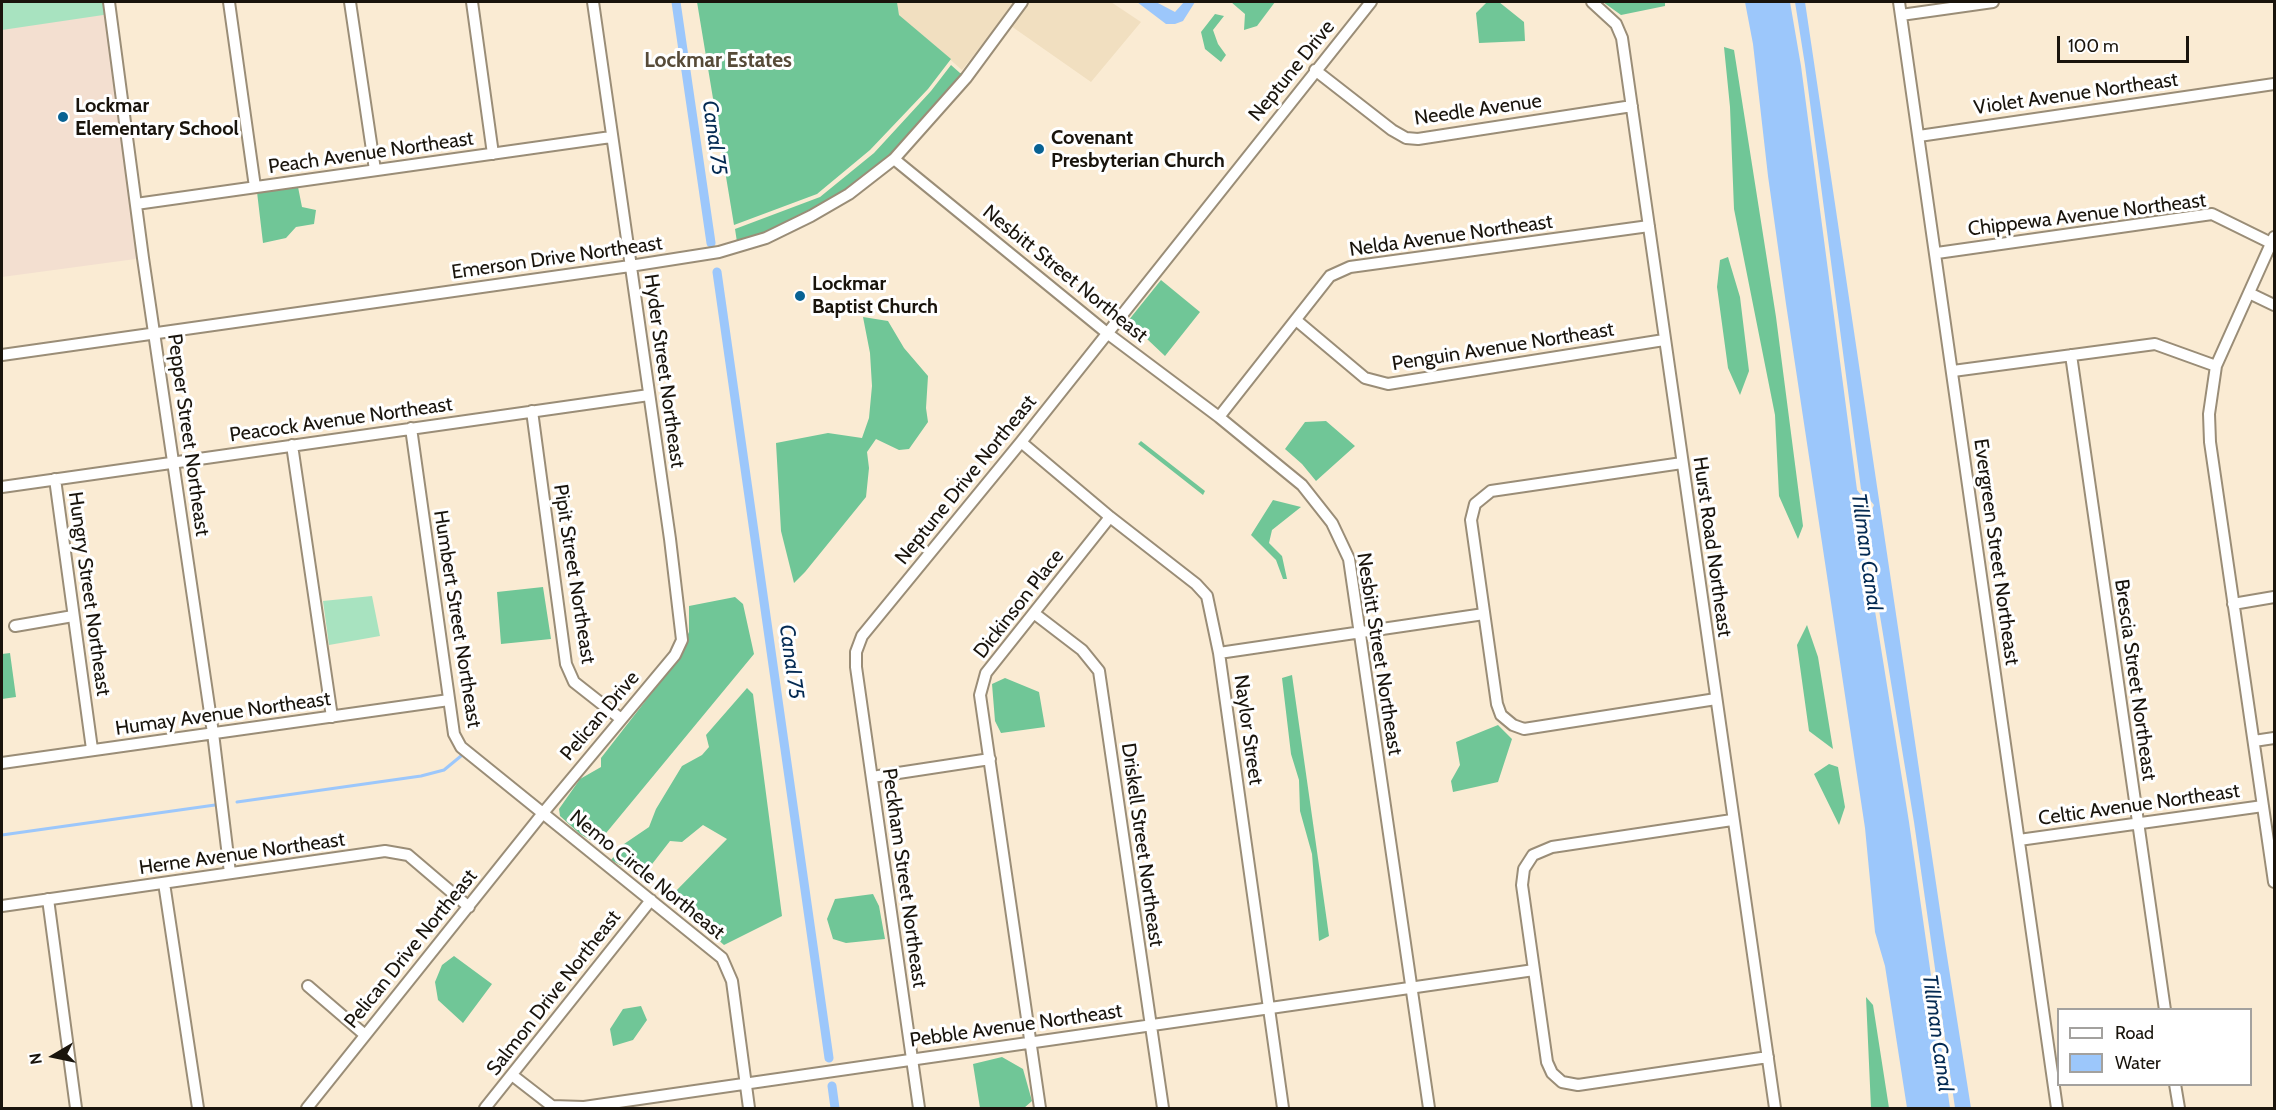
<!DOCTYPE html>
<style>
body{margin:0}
#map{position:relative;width:2276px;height:1110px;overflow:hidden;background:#faebd3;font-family:Cabin,sans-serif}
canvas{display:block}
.frame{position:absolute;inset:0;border:3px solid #19140c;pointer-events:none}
.legend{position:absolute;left:2057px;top:1008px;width:195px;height:78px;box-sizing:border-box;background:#fff;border:2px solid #a3a19e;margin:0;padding:8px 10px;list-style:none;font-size:18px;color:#19140c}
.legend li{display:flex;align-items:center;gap:12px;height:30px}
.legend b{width:30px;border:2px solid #a3a19e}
.north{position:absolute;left:24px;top:1026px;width:60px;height:60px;-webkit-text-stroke:4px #fff;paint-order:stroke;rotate:261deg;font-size:16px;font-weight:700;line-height:24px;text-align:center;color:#19140c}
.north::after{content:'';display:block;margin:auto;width:21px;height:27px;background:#19140c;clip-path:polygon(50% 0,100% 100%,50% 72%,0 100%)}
.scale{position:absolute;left:2057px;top:36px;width:132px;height:27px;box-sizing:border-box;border:3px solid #19140c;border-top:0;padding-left:8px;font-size:18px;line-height:21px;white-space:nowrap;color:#19140c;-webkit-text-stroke:4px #fff;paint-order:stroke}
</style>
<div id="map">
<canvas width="2276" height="1110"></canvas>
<div class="frame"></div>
<ul class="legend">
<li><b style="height:8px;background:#fff"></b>Road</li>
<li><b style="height:16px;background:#9cc7fb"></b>Water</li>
</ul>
<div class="north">N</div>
<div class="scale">100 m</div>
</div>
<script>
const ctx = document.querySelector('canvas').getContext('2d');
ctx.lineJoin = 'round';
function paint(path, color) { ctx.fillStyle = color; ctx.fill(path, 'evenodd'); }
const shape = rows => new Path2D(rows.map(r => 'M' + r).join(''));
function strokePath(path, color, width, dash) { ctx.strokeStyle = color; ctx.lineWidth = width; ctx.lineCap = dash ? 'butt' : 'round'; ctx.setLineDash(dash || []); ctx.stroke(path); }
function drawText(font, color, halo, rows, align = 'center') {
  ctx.font = font + ' Cabin,sans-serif'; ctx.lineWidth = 6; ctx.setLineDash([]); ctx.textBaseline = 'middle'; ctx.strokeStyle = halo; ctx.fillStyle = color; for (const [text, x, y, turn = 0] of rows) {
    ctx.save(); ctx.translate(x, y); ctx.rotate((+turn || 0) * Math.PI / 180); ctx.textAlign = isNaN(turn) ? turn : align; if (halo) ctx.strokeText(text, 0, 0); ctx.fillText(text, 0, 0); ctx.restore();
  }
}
const built = shape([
 [897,2,1016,2,962,70,899,15],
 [1029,2,1111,2,1141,22,1091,82,1011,26]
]);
const education = shape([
 [2,2,109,2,143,258,2,277]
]);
const green = shape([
 [2,2,109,2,110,14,2,30],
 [372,596,380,636,329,645,323,601]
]);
const forest = shape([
 [697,2,897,2,899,15,951,59,928,89,870,150,817,194,734,225],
 [1231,2,1275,2,1257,26,1244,30,1245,14],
 [1487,2,1499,2,1524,22,1525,41,1479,43,1476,13],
 [1603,2,1665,2,1665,6,1621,15],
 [1215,14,1224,16,1213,30,1218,44,1226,55,1221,62,1205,49,1201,32],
 [1724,47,1734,50,1776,317,1803,526,1798,539,1779,496,1775,415,1734,209,1730,107],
 [951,65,960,73,963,73,890,156,846,190,809,213,764,234,737,242,735,229,820,197,874,153,931,91],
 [298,187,302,207,316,210,314,224,296,227,286,238,263,243,257,192],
 [1728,257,1740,297,1749,371,1740,395,1728,368,1717,287,1720,260],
 [1161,280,1200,312,1165,356,1128,321],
 [863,317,888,321,904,348,928,376,926,408,928,422,909,449,899,450,876,439,867,452,869,468,866,497,805,572,794,583,781,531,776,443,828,433,862,438,869,418,872,386,870,353],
 [1326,421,1355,446,1316,481,1302,464,1285,449,1305,422],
 [1141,441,1205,491,1203,495,1138,444],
 [1273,500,1301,507,1272,530,1269,543,1282,556,1287,579,1283,579,1276,560,1251,535],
 [543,587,551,639,501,644,497,592],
 [735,597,743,604,754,654,597,844,580,834,560,816,559,809,580,779,601,767,601,758,675,663,689,632,689,606],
 [1807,625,1818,657,1833,749,1809,731,1797,645],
 [10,653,16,697,2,699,2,654],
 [1292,675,1329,936,1319,941,1312,854,1300,811,1299,780,1291,754,1282,678],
 [1005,678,1039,692,1045,727,1001,733,995,721,992,684],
 [747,688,753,694,782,916,724,945,670,897,727,839,703,825,682,842,670,841,642,877,611,860,624,844,649,827,656,809,682,766,702,755,709,747,706,735],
 [1498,725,1512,739,1498,782,1453,792,1451,781,1460,765,1456,742],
 [1829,764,1838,767,1845,807,1839,825,1814,774],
 [873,894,879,906,885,939,846,943,833,939,827,919,835,899],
 [454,956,492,984,463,1023,438,1000,435,982,442,965],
 [1866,997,1873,1005,1889,1108,1871,1108],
 [641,1006,647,1020,633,1040,613,1046,610,1029,623,1009],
 [1002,1057,1023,1069,1032,1101,1024,1108,980,1108,973,1064]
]);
const water = shape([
 [1137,2,1156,2,1175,12,1184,2,1195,2,1183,21,1175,24,1166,24],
 [1745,2,1790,2,1801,66,1857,490,1870,506,1861,524,1909,822,1950,1108,1907,1108,1885,966,1875,932,1865,828,1786,304,1768,176,1753,44],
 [1795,2,1805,2,1944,937,1971,1108,1955,1108,1914,822,1865,525,1874,505,1861,489,1805,65]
]);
const stream = shape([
 [237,802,421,776,444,770,461,756],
 [2,835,215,805]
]);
const canal = shape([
 [676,2,711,243],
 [717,272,829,1058],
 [832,1086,835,1108]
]);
const minor = shape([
 [109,2,143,258,213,733,230,873],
 [229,2,255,187],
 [350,2,375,170],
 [472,2,493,154],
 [1592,2,1616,24,1622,38,1775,1108],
 [1899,2,2057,1108],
 [1901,15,1993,2],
 [1315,70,1392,130,1406,138,1418,139,1632,106],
 [1919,136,2274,84],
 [894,159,1107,333,1219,417,1302,485,1332,523,1349,559,1429,1108],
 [136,204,611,137],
 [2274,237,2216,366,2209,414,2210,442,2274,882],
 [1937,253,2212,214,2271,243],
 [2249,293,2274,305],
 [1296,320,1365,378,1388,384,1664,340],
 [2,355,630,266,719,252,766,238,811,216,849,194,894,159,966,78,1022,2],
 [2071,355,2165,1010],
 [1953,371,2155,344,2216,366],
 [532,411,566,664,574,682,621,719],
 [1219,417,1330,276,1350,267,1649,226],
 [411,428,454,734,461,747,722,958,732,981,749,1108],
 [1021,442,1110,517,1196,584,1207,596,1219,653,1283,1108],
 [292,445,332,717],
 [1682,463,1491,491,1475,504,1471,520,1497,704,1501,715,1513,725,1524,729,1716,699],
 [55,479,92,749],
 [2,487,649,395],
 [2233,604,2274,597],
 [1035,614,1082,650,1099,671,1163,1108],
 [15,626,73,616],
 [1219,653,1484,614],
 [2254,741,2274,738],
 [2,763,449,700],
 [872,777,990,759],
 [1732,820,1552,847,1533,855,1524,869,1522,885,1547,1062,1552,1073,1562,1082,1578,1085,1768,1057],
 [2019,840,2263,806],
 [164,883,198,1108],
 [48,899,76,1108],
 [2,906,385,851,408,855,469,907],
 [308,986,365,1035],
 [512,1075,552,1106,584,1107,1534,970],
 [2175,1084,2179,1108],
 [307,1108,543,813,675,655,682,640,670,539,593,2],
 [485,1108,651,900],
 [919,1108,856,667,856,652,862,636,1021,442,1371,2],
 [1040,1108,980,695,986,673,1110,517]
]);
const markers = [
 [63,117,6,"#086293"],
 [1039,149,6,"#086293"],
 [800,296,6,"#086293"]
];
const streetNames = [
 ["Neptune Drive",1292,71,-51],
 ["Violet Avenue Northeast",2076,94,-8],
 ["Needle Avenue",1478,110,-8],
 ["Peach Avenue Northeast",371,153,-8],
 ["Chippewa Avenue Northeast",2087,215,-7],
 ["Nelda Avenue Northeast",1451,236,-8],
 ["Emerson Drive Northeast",557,258,-8],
 ["Nesbitt Street Northeast",1065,274,39],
 ["Penguin Avenue Northeast",1503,347,-9],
 ["Hyder Street Northeast",664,371,82],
 ["Peacock Avenue Northeast",341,420,-8],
 ["Pepper Street Northeast",188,435,82],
 ["Neptune Drive Northeast",966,480,-51],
 ["Hurst Road Northeast",1712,547,82],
 ["Evergreen Street Northeast",1996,552,82],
 ["Pipit Street Northeast",574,574,81],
 ["Hungry Street Northeast",89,594,82],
 ["Dickinson Place",1019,604,-52],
 ["Humbert Street Northeast",457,619,81],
 ["Nesbitt Street Northeast",1379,654,81],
 ["Brescia Street Northeast",2135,680,82],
 ["Humay Avenue Northeast",223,714,-8],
 ["Pelican Drive",600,716,-50],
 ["Naylor Street",1248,730,82],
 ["Celtic Avenue Northeast",2139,805,-8],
 ["Driskell Street Northeast",1142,845,82],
 ["Herne Avenue Northeast",242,854,-8],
 ["Nemo Circle Northeast",647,875,39],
 ["Peckham Street Northeast",904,878,82],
 ["Pelican Drive Northeast",411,949,-51],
 ["Salmon Drive Northeast",554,993,-52],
 ["Pebble Avenue Northeast",1016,1026,-8]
];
const poiNames = [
 ["Lockmar",75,106],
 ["Elementary School",75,129],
 ["Covenant",1051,138],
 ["Presbyterian Church",1051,161],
 ["Lockmar",812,284],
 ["Baptist Church",812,307]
];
const neighbourhoodNames = [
 ["Lockmar Estates",718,61]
];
const waterNames = [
 ["Canal 75",714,138,82],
 ["Tillman Canal",1866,552,82],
 ["Canal 75",791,662,82],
 ["Tillman Canal",1937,1033,82]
];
paint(built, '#f1dfc0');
paint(education, '#f3dfd0');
paint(green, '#a8e3c0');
paint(forest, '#70c697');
paint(water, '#9cc7fb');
strokePath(stream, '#9cc7fb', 3);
strokePath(canal, '#9cc7fb', 9);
strokePath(minor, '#9a8d77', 14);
strokePath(minor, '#fff', 10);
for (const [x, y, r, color] of markers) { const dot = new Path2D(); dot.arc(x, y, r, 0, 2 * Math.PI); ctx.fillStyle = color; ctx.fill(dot); strokePath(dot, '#fff', 2); }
drawText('20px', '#19140c', '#fff', streetNames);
drawText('bold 20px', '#19140c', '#fff', poiNames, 'left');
drawText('bold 21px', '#574b38', '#fff', neighbourhoodNames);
drawText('italic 21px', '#042a52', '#fff', waterNames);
</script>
